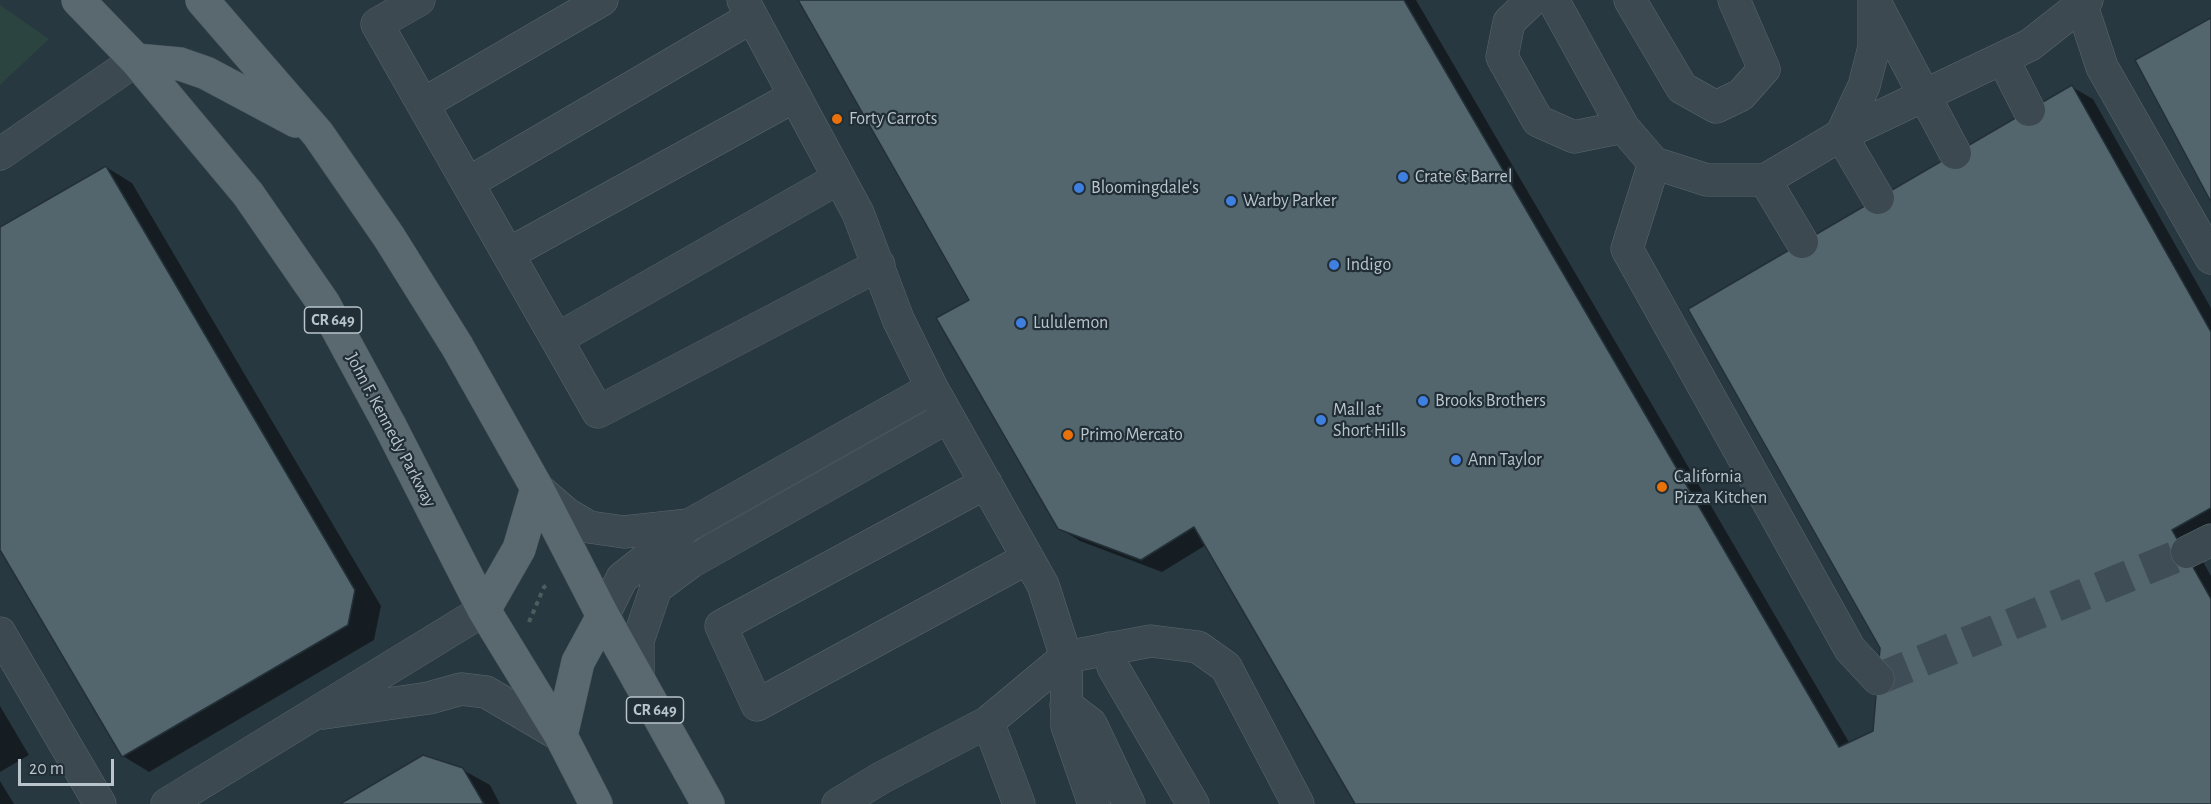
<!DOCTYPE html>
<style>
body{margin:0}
#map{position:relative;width:2211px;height:804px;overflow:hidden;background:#283841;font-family:"Alegreya Sans",sans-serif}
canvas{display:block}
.scale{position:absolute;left:18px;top:759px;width:96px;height:27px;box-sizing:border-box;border:3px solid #b9c4cb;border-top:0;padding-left:8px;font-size:18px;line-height:21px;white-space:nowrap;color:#b9c4cb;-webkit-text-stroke:4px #212e36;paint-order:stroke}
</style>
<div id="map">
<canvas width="2211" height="804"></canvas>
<div class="scale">20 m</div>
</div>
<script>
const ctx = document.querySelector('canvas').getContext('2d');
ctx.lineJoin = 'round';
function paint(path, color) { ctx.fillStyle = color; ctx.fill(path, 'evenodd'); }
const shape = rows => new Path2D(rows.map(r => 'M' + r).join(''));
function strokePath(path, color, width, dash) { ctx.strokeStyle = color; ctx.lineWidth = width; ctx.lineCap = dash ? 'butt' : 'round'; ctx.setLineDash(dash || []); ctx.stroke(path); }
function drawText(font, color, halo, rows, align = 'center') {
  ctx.font = font + ' "Alegreya Sans",sans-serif'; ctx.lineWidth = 4.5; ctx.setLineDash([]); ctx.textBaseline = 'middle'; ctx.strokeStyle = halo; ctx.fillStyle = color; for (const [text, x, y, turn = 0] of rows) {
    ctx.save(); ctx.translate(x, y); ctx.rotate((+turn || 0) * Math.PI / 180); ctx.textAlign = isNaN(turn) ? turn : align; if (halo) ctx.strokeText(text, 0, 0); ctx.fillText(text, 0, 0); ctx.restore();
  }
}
const green = shape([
 [0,5,49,39,0,85]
]);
const shadow = shape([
 [799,0,1416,0,1850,744,1875,732,2072,87,2093,99,2211,308,2211,531,2192,542,2211,576,2211,804,1357,804,1206,545,1162,572,1080,541,1059,528,971,300],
 [106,167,132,183,381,606,374,640,149,772,123,756,0,547,0,229],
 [0,706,29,755,0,772],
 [463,770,490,785,500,804,343,804],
 [0,781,14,804,0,804]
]);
const building = shape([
 [798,0,1404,0,1839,747,1873,731,1880,648,1688,309,2072,85,2211,332,2211,508,2172,530,2211,599,2211,804,1355,804,1194,527,1141,560,1058,529,936,318,969,300,798,0],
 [2211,18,2211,202,2135,60,2211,18],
 [106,166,355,590,348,625,122,757,0,550,0,227,106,166],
 [423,755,463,768,484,804,340,804,423,755]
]);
const minorTunnel = shape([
 [1878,679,2187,552]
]);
const path = shape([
 [529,622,544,587,549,584]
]);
const minor = shape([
 [419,0,377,24,598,412,879,265],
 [743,0,858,213,898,319,932,388,1043,585,1066,657,1067,726,1094,804],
 [1532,0,1509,22,1502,57,1538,121,1574,137,1623,127],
 [1553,0,1623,127,1654,163,1707,180,1765,180,1841,135,2030,45,2087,0],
 [1630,0,1682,88,1716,107,1741,95,1764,69,1734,0],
 [1874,0,1874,47,1864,86,1841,135,1878,198],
 [2081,3,2102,67,2211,258],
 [1877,6,1955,153],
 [2003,59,2029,110],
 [423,104,602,0],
 [0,154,136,60],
 [1654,163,1627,249,1850,649,1878,679],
 [1765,180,1802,242],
 [468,183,752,17],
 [508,254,795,96],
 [557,339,839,178],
 [986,483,721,626,757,705,1028,558],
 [537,488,567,514,589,527,624,532,688,525],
 [2187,552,2211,540],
 [603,616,622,578,689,525,932,388],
 [0,633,100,804],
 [1110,648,1113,667,1193,804],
 [638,680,638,641,656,588,691,562,948,417],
 [1066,705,1091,724,1129,804],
 [324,713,429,698,461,689,486,692,561,736],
 [988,722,1019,804],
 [167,804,484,610],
 [838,804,881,778,988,722,1066,657,1151,641,1198,647,1226,667,1298,804]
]);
const major = shape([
 [78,0,136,60,248,194,324,304,389,424,484,610,561,736,596,804],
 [202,0,318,134,389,237,457,346,537,488,603,616,708,804],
 [136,60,180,64,206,73,296,121],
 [484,610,519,549,537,488],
 [561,736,578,662,603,616]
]);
const markers = [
 [837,119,6,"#e8710a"],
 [1403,177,6,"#3f7fe0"],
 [1079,188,6,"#3f7fe0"],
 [1231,201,6,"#3f7fe0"],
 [1334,265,6,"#3f7fe0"],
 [1021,323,6,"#3f7fe0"],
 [1423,401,6,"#3f7fe0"],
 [1321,420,6,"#3f7fe0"],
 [1068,435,6,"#e8710a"],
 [1456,460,6,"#3f7fe0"],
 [1662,487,6,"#e8710a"]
];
const shields = [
 [333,320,57],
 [655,710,57]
];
const shieldNames = [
 ["CR 649",333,320],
 ["CR 649",655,710]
];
const poiNames = [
 ["Forty Carrots",849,119],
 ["Crate & Barrel",1415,177],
 ["Bloomingdale's",1091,188],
 ["Warby Parker",1243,201],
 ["Indigo",1346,265],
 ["Lululemon",1033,323],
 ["Brooks Brothers",1435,401],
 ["Mall at",1333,410],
 ["Short Hills",1333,431],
 ["Primo Mercato",1080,435],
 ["Ann Taylor",1468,460],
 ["California",1674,477],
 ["Pizza Kitchen",1674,498]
];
const streetNames = [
 ["John F. Kennedy Parkway",391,430,62]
];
paint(green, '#2b4440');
paint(shadow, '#0007');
paint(building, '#53656d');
strokePath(building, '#233038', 1.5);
strokePath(minorTunnel, '#3e4d56', 32, [32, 16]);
strokePath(minor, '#5a676e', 33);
strokePath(major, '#49555d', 34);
strokePath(path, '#4a5f5d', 4, [4.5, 4.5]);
strokePath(minor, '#3c4951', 32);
strokePath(major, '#5a6970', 33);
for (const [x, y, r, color] of markers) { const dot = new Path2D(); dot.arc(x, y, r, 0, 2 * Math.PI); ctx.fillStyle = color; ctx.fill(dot); strokePath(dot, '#212e36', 2); }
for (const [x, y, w] of shields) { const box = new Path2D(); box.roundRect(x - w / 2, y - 13, w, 26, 4.5); ctx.fillStyle = '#212e36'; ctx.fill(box); strokePath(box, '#b9c4cb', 1.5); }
drawText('bold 16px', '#b9c4cb', null, shieldNames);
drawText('18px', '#b9c4cb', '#212e36', poiNames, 'left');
drawText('18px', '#b9c4cb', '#212e36', streetNames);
</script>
